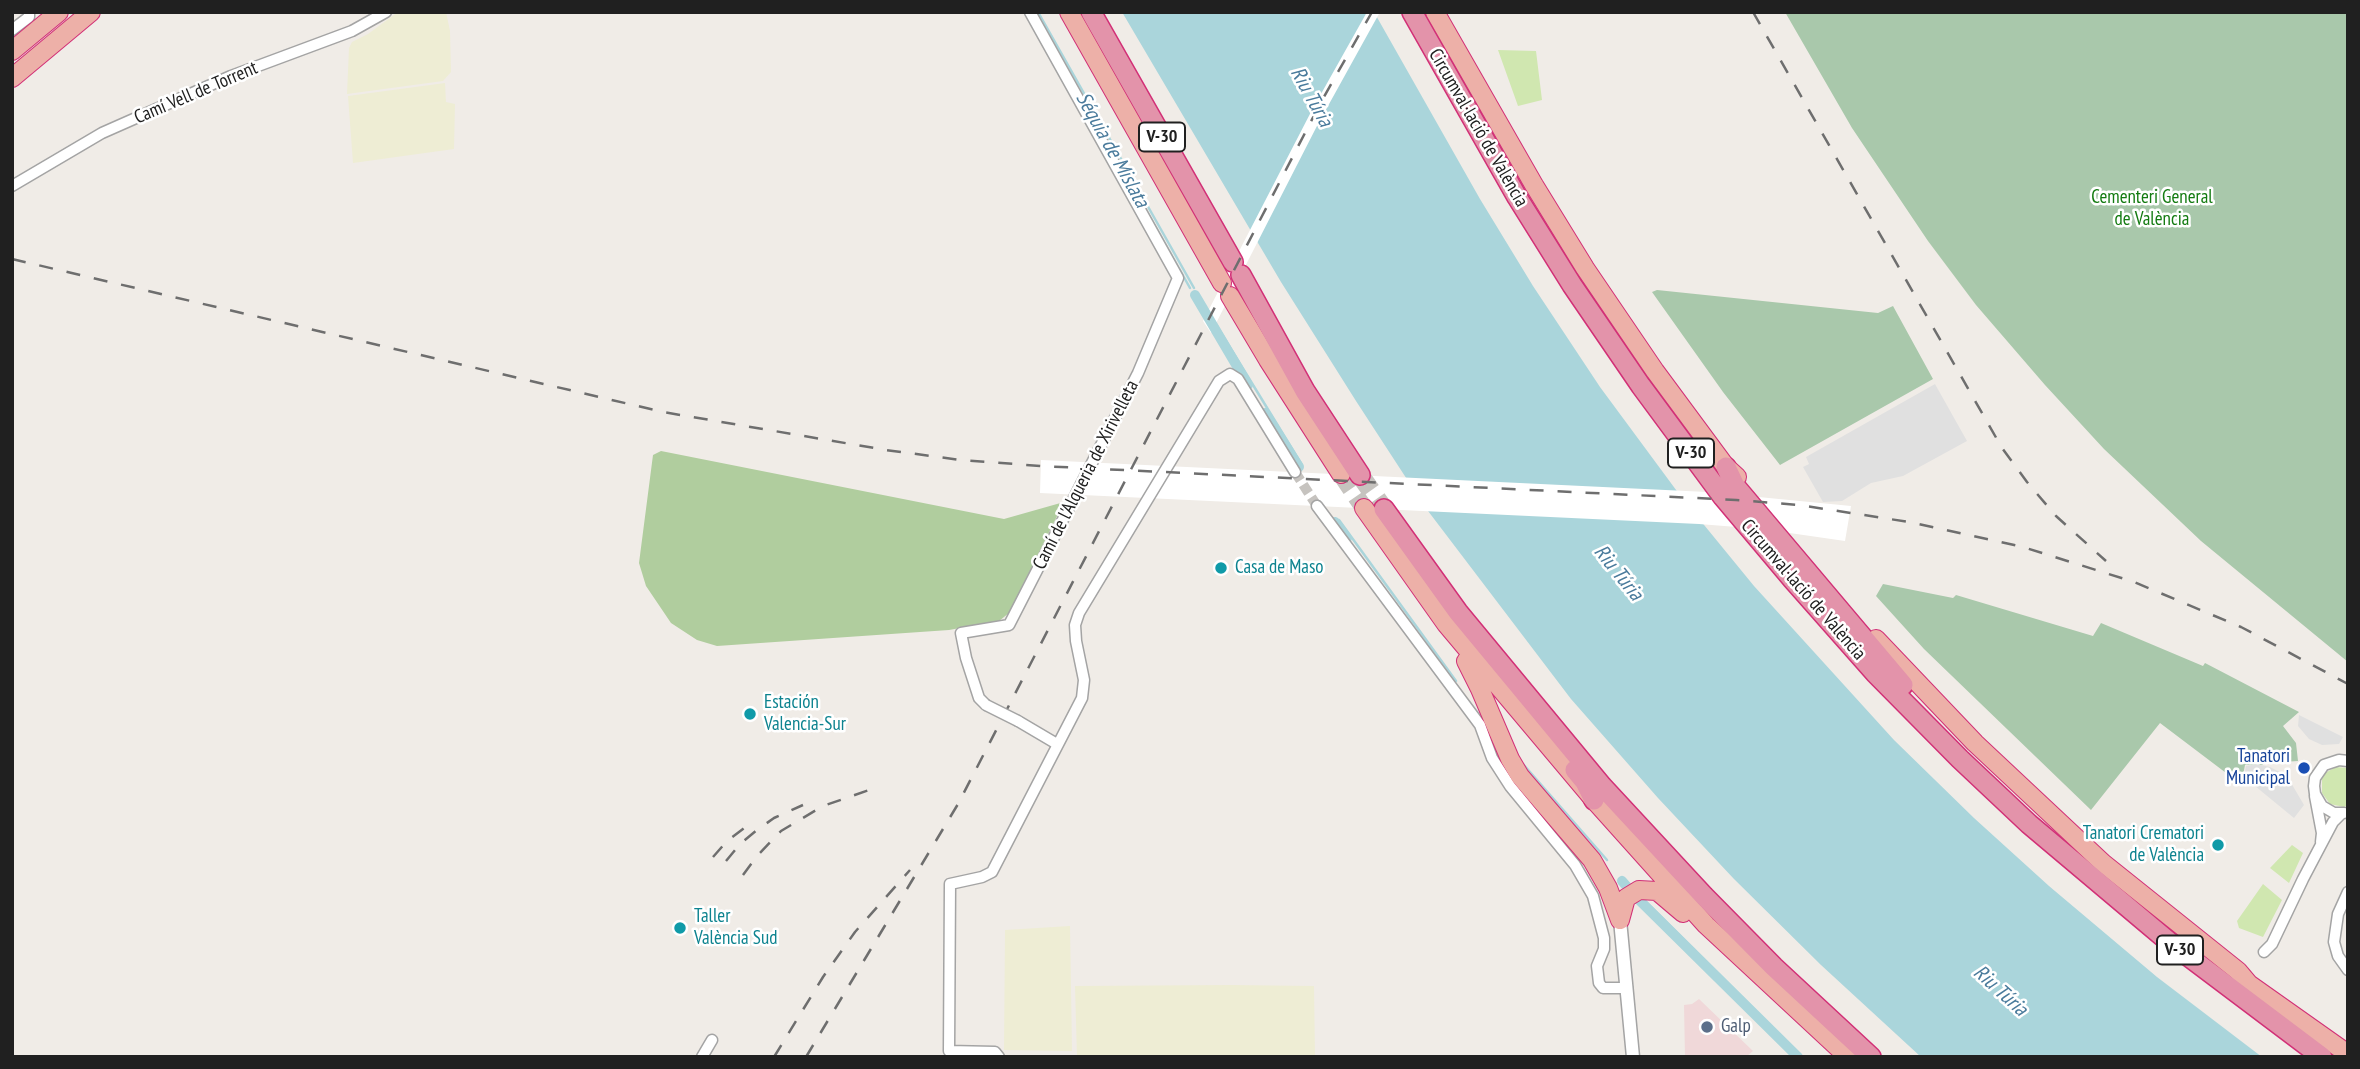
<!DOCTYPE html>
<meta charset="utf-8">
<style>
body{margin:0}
#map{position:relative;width:2360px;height:1069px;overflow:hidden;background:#f0ece7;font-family:"PT Sans Narrow",sans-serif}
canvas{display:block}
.frame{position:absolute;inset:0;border:14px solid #202020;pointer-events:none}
</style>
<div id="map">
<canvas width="2360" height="1069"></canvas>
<div class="frame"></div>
</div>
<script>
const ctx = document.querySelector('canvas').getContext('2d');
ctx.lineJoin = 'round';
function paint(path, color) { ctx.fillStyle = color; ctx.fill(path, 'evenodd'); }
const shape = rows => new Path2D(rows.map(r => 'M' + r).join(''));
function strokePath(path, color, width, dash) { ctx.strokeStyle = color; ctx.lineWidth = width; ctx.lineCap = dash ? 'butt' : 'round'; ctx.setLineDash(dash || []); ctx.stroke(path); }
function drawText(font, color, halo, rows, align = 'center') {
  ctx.font = font + ' "PT Sans Narrow",sans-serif'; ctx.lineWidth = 5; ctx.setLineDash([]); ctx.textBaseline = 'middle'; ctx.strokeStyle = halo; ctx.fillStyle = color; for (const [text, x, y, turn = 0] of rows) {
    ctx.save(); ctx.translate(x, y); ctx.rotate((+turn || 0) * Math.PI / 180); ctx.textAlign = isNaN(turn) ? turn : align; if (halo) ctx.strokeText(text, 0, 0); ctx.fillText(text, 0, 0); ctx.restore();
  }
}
const commercial = shape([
 [1699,999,1753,1051,1746,1057,1685,1057,1684,1005,1692,1004]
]);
const farmland = shape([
 [398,12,446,12,450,31,451,72,443,81,347,94,349,48,352,42,368,34],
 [445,83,446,102,455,104,454,149,353,163,348,96],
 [1070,926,1072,1051,1004,1050,1005,930],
 [1231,985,1314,986,1315,1057,1077,1057,1075,986]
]);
const grass = shape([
 [1498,50,1536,51,1542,100,1518,106],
 [2336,767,2348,768,2348,805,2344,807,2330,804,2322,793,2322,779,2325,773],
 [2292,845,2303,853,2289,883,2270,868],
 [2263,884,2282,900,2263,937,2239,928,2237,921]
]);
const forest = shape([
 [661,451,1004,519,1064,502,1009,613,999,621,949,630,717,646,697,640,671,623,646,586,639,563,653,455]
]);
const cemetery = shape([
 [1785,12,2348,12,2348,662,2201,541,2104,449,2045,385,1976,305,1928,241,1852,128],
 [1657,290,1878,313,1893,306,1933,379,1780,465,1723,392,1652,292],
 [1883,584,1953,598,1956,595,2093,636,2101,623,2203,666,2205,663,2299,712,2283,726,2296,743,2298,761,2283,762,2264,753,2263,765,2245,765,2243,775,2238,782,2160,723,2091,810,1924,649,1876,596]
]);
const parking = shape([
 [1935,384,1967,441,1903,476,1871,483,1842,501,1823,502,1803,467,1809,464,1806,457],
 [2299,715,2343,737,2339,744,2322,745,2309,739,2298,726],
 [2257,764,2270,767,2287,776,2304,805,2294,818,2244,777,2246,766]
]);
const water = shape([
 [1122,12,1374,12,1480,199,1533,286,1600,387,1682,498,1754,586,1894,740,1974,818,2049,886,2157,977,2262,1057,1921,1057,1821,965,1734,879,1658,798,1571,699,1425,507,1356,401,1281,282]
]);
const pier = shape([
 [1367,12,1380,12,1318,124,1211,333,1203,321,1312,110],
 [1041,460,1707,492,1851,506,1845,541,1762,529,1699,524,1040,493]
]);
const stream = shape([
 [1038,12,1194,288],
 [1136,192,1190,288],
 [1198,295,1302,465],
 [1339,520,1456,681],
 [1523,764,1607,860],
 [1622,877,1631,886],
 [1642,898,1802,1057]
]);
const canal = shape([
 [1195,295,1248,385],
 [1265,413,1299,467],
 [1335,522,1347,538],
 [1622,881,1628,888],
 [1636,897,1798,1057]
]);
const minorTunnel = shape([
 [1295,472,1317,506]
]);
const trunkTunnel = shape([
 [1341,474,1364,508]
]);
const motorwayTunnel = shape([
 [1360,475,1384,509]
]);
const minor = shape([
 [12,30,29,17,29,12],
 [12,186,102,133,231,76,352,31,386,12],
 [1317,506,1480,725,1492,758,1510,786,1575,865,1593,896,1604,938,1604,949,1597,966,1599,983,1603,988,1627,988],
 [986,705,979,698,966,658,961,633,1009,625,1138,373,1178,278,1030,12],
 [1018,721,1057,744],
 [2315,796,2322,833,2321,842],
 [2344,813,2334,813,2322,806,2315,794,2314,786,2315,778,2324,765,2339,760,2348,761],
 [2348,892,2338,914,2334,942,2338,956,2348,970],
 [2264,952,2272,944,2303,879,2333,822,2342,813],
 [702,1057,712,1040],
 [999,1057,995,1052,949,1051,950,884,982,877,992,872,1082,698,1084,680,1076,641,1075,625,1079,613,1219,381,1230,374,1238,379,1295,472]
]);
const tertiary = shape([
 [1620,920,1633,1057]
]);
const trunk = shape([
 [1069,12,1222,283],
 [1435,12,1534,185,1585,268,1655,371,1726,467,1737,477],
 [12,51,59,12],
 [12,78,91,12],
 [1230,296,1268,360,1341,474],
 [1364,508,1446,624,1594,800,1706,925,1848,1057],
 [1876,639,1975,743,2103,863,2238,971,2249,984,2348,1054],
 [1466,661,1480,689,1510,759,1520,776,1592,860,1608,888,1620,920],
 [1620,920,1626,898,1639,890,1657,891,1683,913]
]);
const motorway = shape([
 [1091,12,1233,262],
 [1412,12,1517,197,1572,285,1641,386,1723,497,1792,579,1875,673,1960,759,2029,824,2168,941,2322,1057],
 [1241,275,1305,391,1360,475],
 [1726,467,1735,486,1903,685],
 [1384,509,1458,612,1602,786,1704,896,1774,967,1871,1057],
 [1575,770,1585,782,1594,800]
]);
const rail = shape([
 [1753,12,2002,448,2027,482,2056,516,2106,561],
 [12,259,663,412,886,450,961,460,1041,466,1736,500,1799,505,1909,522,2023,547,2134,582,2241,627,2348,684],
 [713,857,727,841,747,826],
 [726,861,740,844,757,830,774,818,803,805],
 [743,875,757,856,781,831,823,806,875,788],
 [774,1057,823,977,855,932,910,870],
 [806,1057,958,804,1321,102,1372,12]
]);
const minorBridge = shape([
 [986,705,1018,721]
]);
const markers = [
 [1221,568,7,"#0f9aa8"],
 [750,714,7,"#0f9aa8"],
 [2304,768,7,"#1a4fb4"],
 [2218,845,7,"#0f9aa8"],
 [680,928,7,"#0f9aa8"],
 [1707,1027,7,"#5c6f8a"]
];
const shields = [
 [1162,137,46],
 [1691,453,46],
 [2180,950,46]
];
const shieldNames = [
 ["V-30",1162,137],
 ["V-30",1691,453],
 ["V-30",2180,950]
];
const streetNames = [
 ["Camí Vell de Torrent",196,93,-23],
 ["Circumval·lació de València",1478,128,60],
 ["Camí de l'Alqueria de Xirivelleta",1086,475,-63],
 ["Circumval·lació de València",1803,590,49]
];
const parkNames = [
 ["Cementeri General",2152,198],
 ["de València",2152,220]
];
const cultureNames = [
 ["Casa de Maso",1235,568],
 ["Estación",764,703],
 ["Valencia-Sur",764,725],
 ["Tanatori Crematori",2204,834,"right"],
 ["de València",2204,856,"right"],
 ["Taller",694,917],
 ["València Sud",694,939]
];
const transitNames = [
 ["Tanatori",2290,757],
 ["Municipal",2290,779]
];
const serviceNames = [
 ["Galp",1721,1027]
];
const waterNames = [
 ["Riu Túria",1311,97,61],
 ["Séquia de Mislata",1112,150,61],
 ["Riu Túria",1618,573,51],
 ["Riu Túria",2000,991,42]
];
paint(commercial, '#f0d8d9');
paint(farmland, '#eeedd4');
paint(grass, '#d0e7b0');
paint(forest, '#b0cd9e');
paint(cemetery, '#a9c8ab');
paint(parking, '#e0e0e0');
paint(water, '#aad5db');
paint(pier, '#fff');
strokePath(stream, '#aad5db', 2.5);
strokePath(canal, '#aad5db', 10);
strokePath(minorTunnel, '#c6c3bf', 10, [10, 5]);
strokePath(trunkTunnel, '#c6c3bf', 18, [18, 9]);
strokePath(motorwayTunnel, '#c6c3bf', 19, [19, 10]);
strokePath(minor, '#a4a4a4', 13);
strokePath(tertiary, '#a4a4a4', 15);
strokePath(trunk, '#d23077', 20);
strokePath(motorway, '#d23077', 22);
strokePath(minor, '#fff', 10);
strokePath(tertiary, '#fff', 12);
strokePath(trunk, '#edb0a8', 18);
strokePath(motorway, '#e393aa', 19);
strokePath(rail, '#6e6e6e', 2.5, [14, 14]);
strokePath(minorBridge, '#a4a4a4', 13, []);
strokePath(minorBridge, '#fff', 10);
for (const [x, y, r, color] of markers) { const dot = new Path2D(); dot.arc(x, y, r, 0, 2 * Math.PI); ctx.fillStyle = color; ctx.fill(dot); strokePath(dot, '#fff', 2.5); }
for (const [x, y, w] of shields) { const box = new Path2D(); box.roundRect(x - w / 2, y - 14.5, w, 29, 5); ctx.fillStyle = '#fff'; ctx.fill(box); strokePath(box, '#202020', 2); }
drawText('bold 18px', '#202020', null, shieldNames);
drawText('19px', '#202020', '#fff', streetNames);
drawText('19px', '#137b11', '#fff', parkNames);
drawText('19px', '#0d838f', '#fff', cultureNames, 'left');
drawText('19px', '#164399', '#fff', transitNames, 'right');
drawText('19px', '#4e5e75', '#fff', serviceNames, 'left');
drawText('italic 21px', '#4a7b9c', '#fff', waterNames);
</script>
